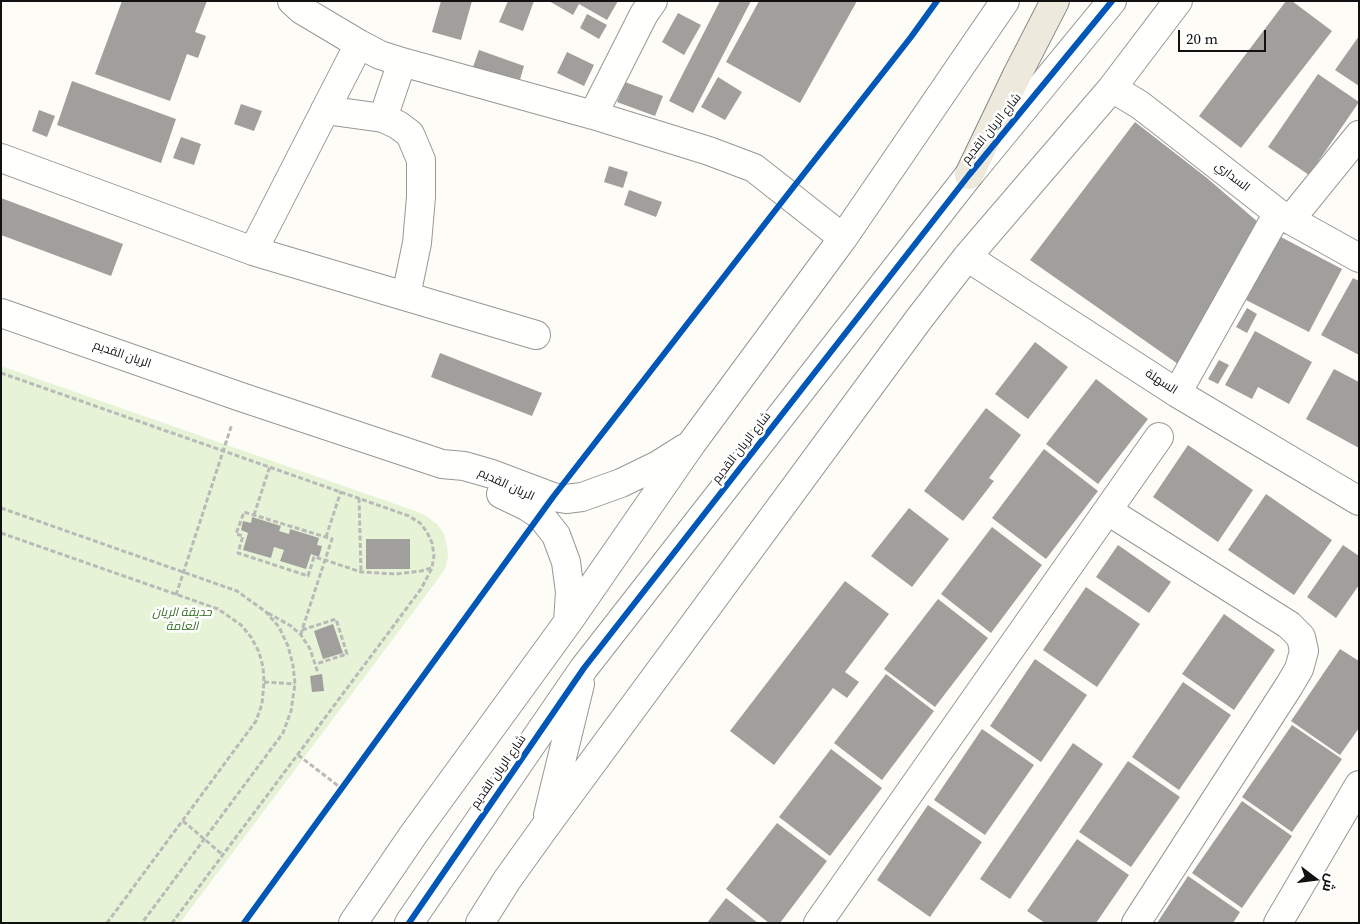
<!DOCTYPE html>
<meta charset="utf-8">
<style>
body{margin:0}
#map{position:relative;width:1360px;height:924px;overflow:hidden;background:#fdfcf7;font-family:"Source Serif 4",Cairo,serif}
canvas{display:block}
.frame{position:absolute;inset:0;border:2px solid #111;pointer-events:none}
.north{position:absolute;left:1290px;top:854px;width:50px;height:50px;-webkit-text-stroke:4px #fff;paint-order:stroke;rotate:105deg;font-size:14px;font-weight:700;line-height:20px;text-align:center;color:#111}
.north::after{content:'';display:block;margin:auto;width:18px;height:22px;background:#111;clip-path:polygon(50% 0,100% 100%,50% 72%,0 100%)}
.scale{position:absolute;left:1178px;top:30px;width:88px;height:22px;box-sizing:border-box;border:2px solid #111;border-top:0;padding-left:6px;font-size:15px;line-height:18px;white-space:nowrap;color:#111;-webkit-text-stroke:4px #fff;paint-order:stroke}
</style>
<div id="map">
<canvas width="1360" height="924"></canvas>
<div class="frame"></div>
<div class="north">ش</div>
<div class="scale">20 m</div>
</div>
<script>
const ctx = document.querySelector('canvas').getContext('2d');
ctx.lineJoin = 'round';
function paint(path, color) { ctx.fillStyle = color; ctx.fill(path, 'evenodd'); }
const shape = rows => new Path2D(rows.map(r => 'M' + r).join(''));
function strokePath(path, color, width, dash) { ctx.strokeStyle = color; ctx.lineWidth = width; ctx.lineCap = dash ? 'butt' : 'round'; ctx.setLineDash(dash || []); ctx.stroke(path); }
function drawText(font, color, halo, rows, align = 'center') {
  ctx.font = font + ' "Source Serif 4",Cairo,serif'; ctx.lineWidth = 5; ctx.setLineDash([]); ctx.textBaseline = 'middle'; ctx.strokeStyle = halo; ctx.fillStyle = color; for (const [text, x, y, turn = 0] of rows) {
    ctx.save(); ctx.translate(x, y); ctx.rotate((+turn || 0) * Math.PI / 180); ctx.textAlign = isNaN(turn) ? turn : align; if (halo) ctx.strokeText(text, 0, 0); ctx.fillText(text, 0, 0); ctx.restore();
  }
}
const green = shape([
 [1,366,418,512,428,517,437,524,444,534,447,546,448,557,445,569,438,579,180,923,1,923]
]);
const building = shape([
 [122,1,207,1,195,32,206,36,198,58,187,54,170,101,95,74],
 [441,1,472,1,461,40,432,32],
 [508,1,534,1,523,31,499,22],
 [549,1,618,1,607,20,579,4,573,15],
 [720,1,751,1,693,113,669,101],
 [759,1,857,1,800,103,726,62],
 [1286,1,1292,1,1332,31,1241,148,1199,116],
 [678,13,701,25,684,55,662,42],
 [587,14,607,25,599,39,580,28],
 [1359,36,1359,86,1335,70],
 [479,50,524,66,519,83,473,67],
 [567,52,594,65,584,86,557,73],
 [1318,74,1359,102,1309,175,1268,147],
 [718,77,742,92,725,120,701,107],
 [72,81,176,119,161,163,57,125],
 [625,82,663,96,655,116,617,102],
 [241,104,262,111,254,131,234,124],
 [39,110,55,116,47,137,32,131],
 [1135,122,1207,178,1259,223,1178,364,1030,260],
 [181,137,201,144,194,165,173,158],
 [609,166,628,172,623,188,604,182],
 [629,190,662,202,656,217,624,205],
 [1,198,123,244,111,276,1,235],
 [1279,236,1342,269,1309,332,1246,300],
 [1353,278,1359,281,1359,355,1321,335],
 [1247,308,1257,314,1247,333,1236,327],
 [1255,331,1312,362,1289,404,1258,387,1252,399,1225,385],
 [1035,342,1068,367,1028,419,995,394],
 [440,353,542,393,532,416,431,377],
 [1219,360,1229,365,1218,384,1208,379],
 [1334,369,1359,382,1359,448,1306,419],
 [1096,379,1148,419,1098,484,1046,444],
 [986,408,1021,435,989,478,994,481,963,521,924,491],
 [1188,445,1253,490,1218,542,1153,497],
 [1044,449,1098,491,1046,559,992,518],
 [1266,494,1332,540,1294,595,1228,550],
 [909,508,949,539,912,587,871,556],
 [252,517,281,526,279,531,289,534,290,529,319,538,317,545,322,546,319,557,311,554,306,569,280,561,284,550,274,547,271,558,243,550,248,533,241,530,243,521,251,523],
 [992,527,1042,565,991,633,941,594],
 [366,539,410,539,410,569,366,569],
 [1118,545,1171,582,1149,613,1096,577],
 [1343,545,1359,556,1359,585,1336,618,1307,597],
 [845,581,889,614,845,672,859,682,847,698,833,688,774,765,730,731],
 [1086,587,1140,624,1097,687,1043,650],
 [938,599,988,638,935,707,884,669],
 [1224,614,1275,650,1234,710,1182,674],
 [333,624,343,653,323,659,314,631],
 [1340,649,1359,661,1359,728,1340,755,1291,721],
 [1035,659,1087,695,1041,762,990,726],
 [322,674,324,691,312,692,310,676],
 [886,674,934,711,882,780,834,743],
 [1183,682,1231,715,1179,790,1132,757],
 [1292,725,1342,759,1292,832,1242,797],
 [982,729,1034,765,985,835,934,800],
 [1073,743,1103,764,1010,899,980,879],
 [831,749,882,788,830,856,779,817],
 [1128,761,1180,797,1131,867,1079,832],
 [1242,801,1292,836,1242,908,1192,873],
 [928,805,982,842,930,917,877,880],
 [777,823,827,861,780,923,769,923,726,889],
 [1077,839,1129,875,1096,923,1045,923,1027,911],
 [1188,876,1240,912,1233,923,1157,923],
 [726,898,758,923,707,923]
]);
const path = shape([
 [1,373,409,516,420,523,427,532,432,543,434,555,432,568,421,589,172,923],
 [359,498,361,572],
 [1,508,237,591,266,612,279,627,288,646,293,665,295,684,291,711,283,733,142,923],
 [254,515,270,466],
 [1,533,218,609,241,625,251,637,259,652,263,667,264,682,262,704,256,721,107,923],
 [326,537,341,491],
 [176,595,232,424],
 [268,613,291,626,301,635,310,649,318,673],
 [302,630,336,619,347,654,316,664],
 [301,635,302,630,325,560,332,539,244,512,236,534,243,536,238,553,308,576,314,557,325,560,361,572,396,574,421,571,432,568],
 [264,682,295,684],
 [298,755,341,788],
 [183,821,223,855]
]);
const minor = shape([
 [292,1,302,10,359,44,380,55,402,62,593,115,709,151,754,168,843,238],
 [1112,88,1140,105,1162,122,1278,213,1359,258],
 [325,110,383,118,398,125,410,134,421,160,421,197,417,243,406,296],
 [593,115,644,14,653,1],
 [383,118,402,62],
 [1,158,253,251,536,335],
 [1290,220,1359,135],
 [253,251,359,44],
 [967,257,1177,393,1359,501],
 [1,313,241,397,442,464,464,466,492,474,553,497,566,499,582,497,621,483,658,465,685,448],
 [1177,393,1278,213],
 [501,494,528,507,540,515,556,535,566,562,570,592,568,622],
 [1108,511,1289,625,1301,637,1304,651,1299,669,1289,686,1136,923],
 [548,815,580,684],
 [353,923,413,835,568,622,692,443,843,238,1005,1],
 [409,923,584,668,969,175,1112,1],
 [480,923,507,880,545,827,919,319,967,257,1112,88,1178,1],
 [818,923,1159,437],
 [1278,923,1359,785]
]);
const major = shape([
 [969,175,1017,75,1055,1]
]);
const cycleway = shape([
 [244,923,553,497,788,194,911,37,937,1],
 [409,923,584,668,969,175,1112,1]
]);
const streetNames = [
 ["شارع الريان القديم",992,129,-51],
 ["السداري",1232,177,38],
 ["الريان القديم",122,355,19],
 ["السهلة",1161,382,33],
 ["شارع الريان القديم",742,448,-52],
 ["الريان القديم",506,485,25],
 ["شارع الريان القديم",499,772,-55]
];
const parkNames = [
 ["حديقة الريان",182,613],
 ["العامة",182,627]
];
paint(green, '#e7f3d7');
paint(building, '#a19f9c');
strokePath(minor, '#979795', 30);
strokePath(major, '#858482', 30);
strokePath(path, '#b9b9b8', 3, [5, 2.5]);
strokePath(minor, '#fffffe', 28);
strokePath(major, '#ede9dc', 28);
strokePath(cycleway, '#0057b8', 6);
drawText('12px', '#111', '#fff', streetNames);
drawText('italic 12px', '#2f6b1f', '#fff', parkNames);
</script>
